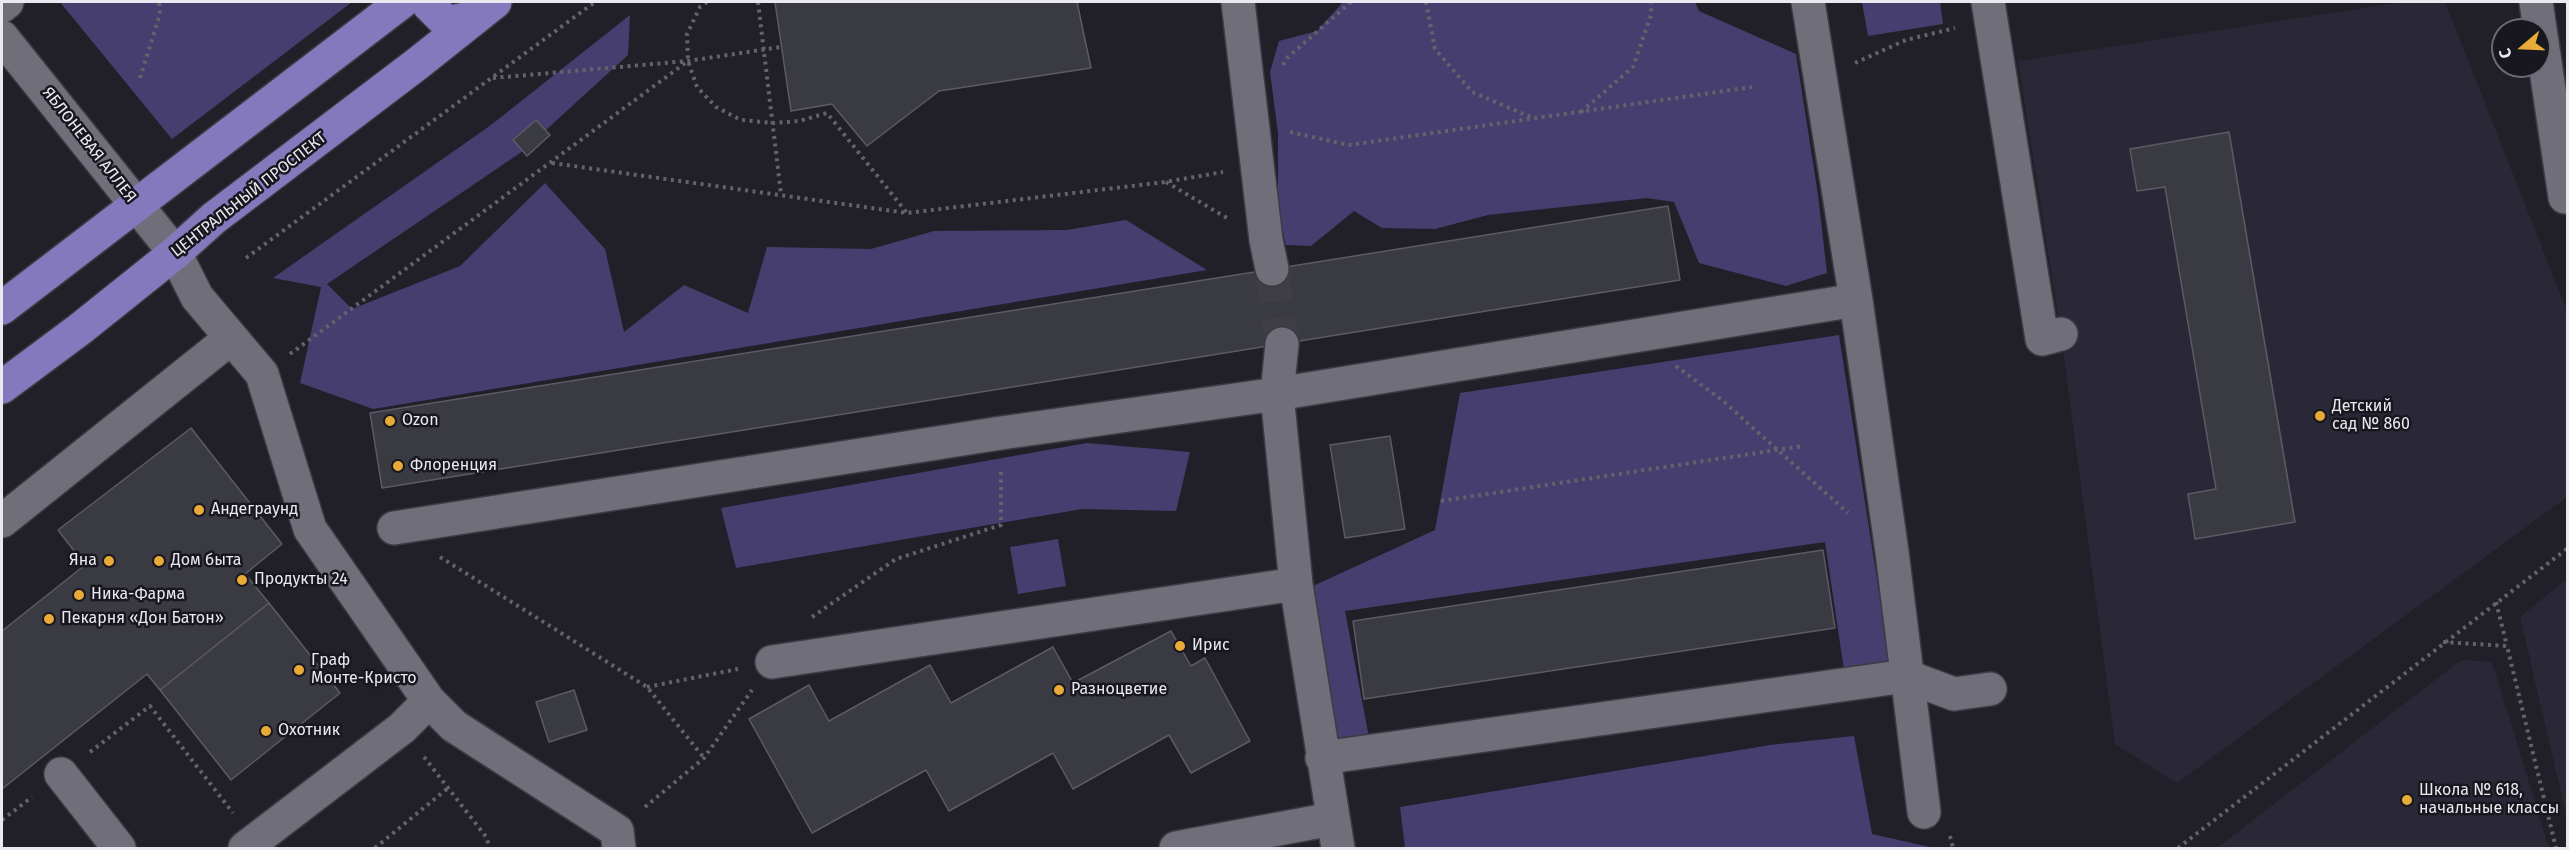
<!DOCTYPE html>
<meta charset="utf-8">
<style>
body{margin:0}
#map{position:relative;width:2569px;height:850px;overflow:hidden;background:#212029;font-family:"Fira Sans",sans-serif}
canvas{display:block}
.frame{position:absolute;inset:0;border:3px solid #eae9f0;pointer-events:none}
.north{position:absolute;left:2491px;top:18px;width:60px;height:60px;box-sizing:border-box;background:#18171f;border:2px solid #6c6b73;border-radius:50%;rotate:251deg;font-size:16px;font-weight:700;line-height:24px;text-align:center;color:#eae9f0}
.north::after{content:'';display:block;margin:auto;width:21px;height:27px;background:#e8ab37;clip-path:polygon(50% 0,100% 100%,50% 72%,0 100%)}
</style>
<div id="map">
<canvas width="2569" height="850"></canvas>
<div class="frame"></div>
<div class="north">С</div>
</div>
<script>
const ctx = document.querySelector('canvas').getContext('2d');
ctx.lineJoin = 'round';
function paint(path, color) { ctx.fillStyle = color; ctx.fill(path, 'evenodd'); }
const shape = rows => new Path2D(rows.map(r => 'M' + r).join(''));
function strokePath(path, color, width, dash) { ctx.strokeStyle = color; ctx.lineWidth = width; ctx.lineCap = dash ? 'butt' : 'round'; ctx.setLineDash(dash || []); ctx.stroke(path); }
function drawText(font, color, halo, rows, align = 'center') {
  ctx.font = font + ' "Fira Sans",sans-serif'; ctx.lineWidth = 5; ctx.setLineDash([]); ctx.textBaseline = 'middle'; ctx.strokeStyle = halo; ctx.fillStyle = color; for (const [text, x, y, turn = 0] of rows) {
    ctx.save(); ctx.translate(x, y); ctx.rotate((+turn || 0) * Math.PI / 180); ctx.textAlign = isNaN(turn) ? turn : align; if (halo) ctx.strokeText(text, 0, 0); ctx.fillText(text, 0, 0); ctx.restore();
  }
}
const built = shape([
 [2403,2,2445,2,2567,311,2567,497,2177,783,2115,744,2061,334,2018,61],
 [2567,579,2567,818,2520,617],
 [2461,660,2492,662,2549,848,2217,848]
]);
const green = shape([
 [60,2,352,2,172,139],
 [1343,2,1695,2,1699,11,1796,54,1818,195,1827,273,1786,286,1699,263,1674,202,1647,198,1488,215,1435,229,1382,228,1354,211,1311,246,1286,245,1278,214,1278,133,1270,72,1279,41,1317,31],
 [1862,2,1940,2,1943,24,1868,36],
 [630,15,628,55,523,151,327,284,352,309,460,266,545,183,605,249,624,332,684,285,748,313,767,247,871,249,934,231,1067,230,1126,220,1207,270,373,409,300,383,321,287,273,278,491,125],
 [1839,335,1890,663,1844,670,1825,542,1345,611,1370,743,1334,747,1313,586,1435,530,1460,393],
 [1087,443,1190,452,1176,511,1082,509,736,568,721,508],
 [1058,539,1066,586,1018,594,1010,547],
 [1854,736,1872,834,1934,848,1405,848,1400,807,1770,745]
]);
const building = shape([
 [775,2,1077,2,1091,68,939,91,867,146,832,104,791,111,775,2],
 [536,120,550,135,527,156,513,140,536,120],
 [2229,132,2295,522,2195,539,2188,494,2216,489,2165,187,2137,191,2130,149,2229,132],
 [1668,206,1680,280,382,488,370,413,1668,206],
 [191,428,282,544,245,574,269,603,160,690,147,674,2,789,2,631,85,565,58,530,191,428],
 [1390,436,1405,529,1345,538,1330,445,1390,436],
 [1823,550,1835,628,1364,699,1353,621,1823,550],
 [269,603,340,693,231,780,160,690,269,603],
 [1171,631,1191,666,1205,658,1250,741,1191,773,1169,735,1073,789,1053,753,949,811,926,770,812,833,749,719,809,685,829,721,930,665,951,703,1053,647,1073,683,1171,631],
 [574,690,587,730,549,742,536,702,574,690]
]);
const minorTunnel = shape([
 [1272,269,1282,344]
]);
const path = shape([
 [707,2,700,7,687,34,688,61,697,87,716,107,741,120,774,123,799,121,827,113,907,213],
 [758,2,781,194],
 [1426,2,1435,49,1472,92,1533,118],
 [1855,63,1906,40,1955,28],
 [1283,65,1287,58,1351,2],
 [140,78,160,14,159,2],
 [493,78,688,61,781,47],
 [1581,112,1633,67,1651,15,1651,2],
 [1290,132,1349,145,1752,87],
 [552,163,907,213,1165,182,1223,172],
 [1166,182,1227,218],
 [246,258,595,2],
 [290,354,688,61],
 [1676,366,1722,400,1848,513],
 [1441,501,1803,446],
 [440,557,647,687,704,758],
 [2496,602,2507,646],
 [812,617,896,559,1001,525,1001,470],
 [2443,642,2507,646,2556,848],
 [647,687,738,669],
 [90,752,150,706,233,813],
 [424,757,487,838,489,848],
 [645,807,704,758,752,690],
 [2,820,32,797],
 [1950,836,1953,848],
 [375,848,448,788],
 [2178,848,2568,548]
]);
const minor = shape([
 [1238,2,1266,240,1272,269],
 [1808,2,1856,300,1892,552,1924,812],
 [1988,2,2042,339,2061,334],
 [2536,2,2565,197,2568,197],
 [2,6,7,2],
 [2,37,175,253,197,297,262,374,310,529,429,701,454,726,617,831,619,848],
 [1282,344,1277,394,1296,584,1338,848],
 [2,521,231,338],
 [394,528,1001,433,1277,394,1856,300],
 [772,662,1296,584],
 [1322,758,1906,676,1954,694,1990,689],
 [61,774,119,848],
 [245,848,402,728,429,701],
 [1176,848,1332,819]
]);
const major = shape([
 [431,2,429,5,447,23,475,17],
 [2,308,402,2],
 [2,387,80,329,175,253,214,218,417,64,495,2]
]);
const markers = [
 [2320,416,6,"#e8ab37"],
 [390,421,6,"#e8ab37"],
 [398,466,6,"#e8ab37"],
 [199,510,6,"#e8ab37"],
 [109,561,6,"#e8ab37"],
 [159,561,6,"#e8ab37"],
 [242,580,6,"#e8ab37"],
 [79,595,6,"#e8ab37"],
 [49,619,6,"#e8ab37"],
 [1180,646,6,"#e8ab37"],
 [299,670,6,"#e8ab37"],
 [1059,690,6,"#e8ab37"],
 [266,731,6,"#e8ab37"],
 [2407,800,6,"#e8ab37"]
];
const streetNames = [
 ["ЯБЛОНЕВАЯ АЛЛЕЯ",89,145,52],
 ["ЦЕНТРАЛЬНЫЙ ПРОСПЕКТ",249,195,-38]
];
const poiNames = [
 ["Детский",2332,407],
 ["сад № 860",2332,425],
 ["Ozon",402,421],
 ["Флоренция",410,466],
 ["Андеграунд",211,510],
 ["Яна",97,561,"right"],
 ["Дом быта",171,561],
 ["Продукты 24",254,580],
 ["Ника-Фарма",91,595],
 ["Пекарня «Дон Батон»",61,619],
 ["Ирис",1192,646],
 ["Граф",311,661],
 ["Монте-Кристо",311,679],
 ["Разноцветие",1071,690],
 ["Охотник",278,731],
 ["Школа № 618,",2419,791],
 ["начальные классы",2419,809]
];
paint(built, '#2a2837');
paint(green, '#463e6f');
paint(building, '#3a3a43');
strokePath(building, '#5c5b65', 1.5);
strokePath(minorTunnel, '#3f3e47', 33, [33, 16]);
strokePath(minor, '#3c3b43', 36);
strokePath(major, '#3c3b43', 36);
strokePath(path, '#64636b', 4, [3, 4.5]);
strokePath(minor, '#6f6e79', 33);
strokePath(major, '#8579be', 33);
for (const [x, y, r, color] of markers) { const dot = new Path2D(); dot.arc(x, y, r, 0, 2 * Math.PI); ctx.fillStyle = color; ctx.fill(dot); strokePath(dot, '#18171f', 2); }
drawText('16px', '#eae9f0', '#18171f', streetNames);
drawText('16px', '#eae9f0', '#18171f', poiNames, 'left');
</script>
